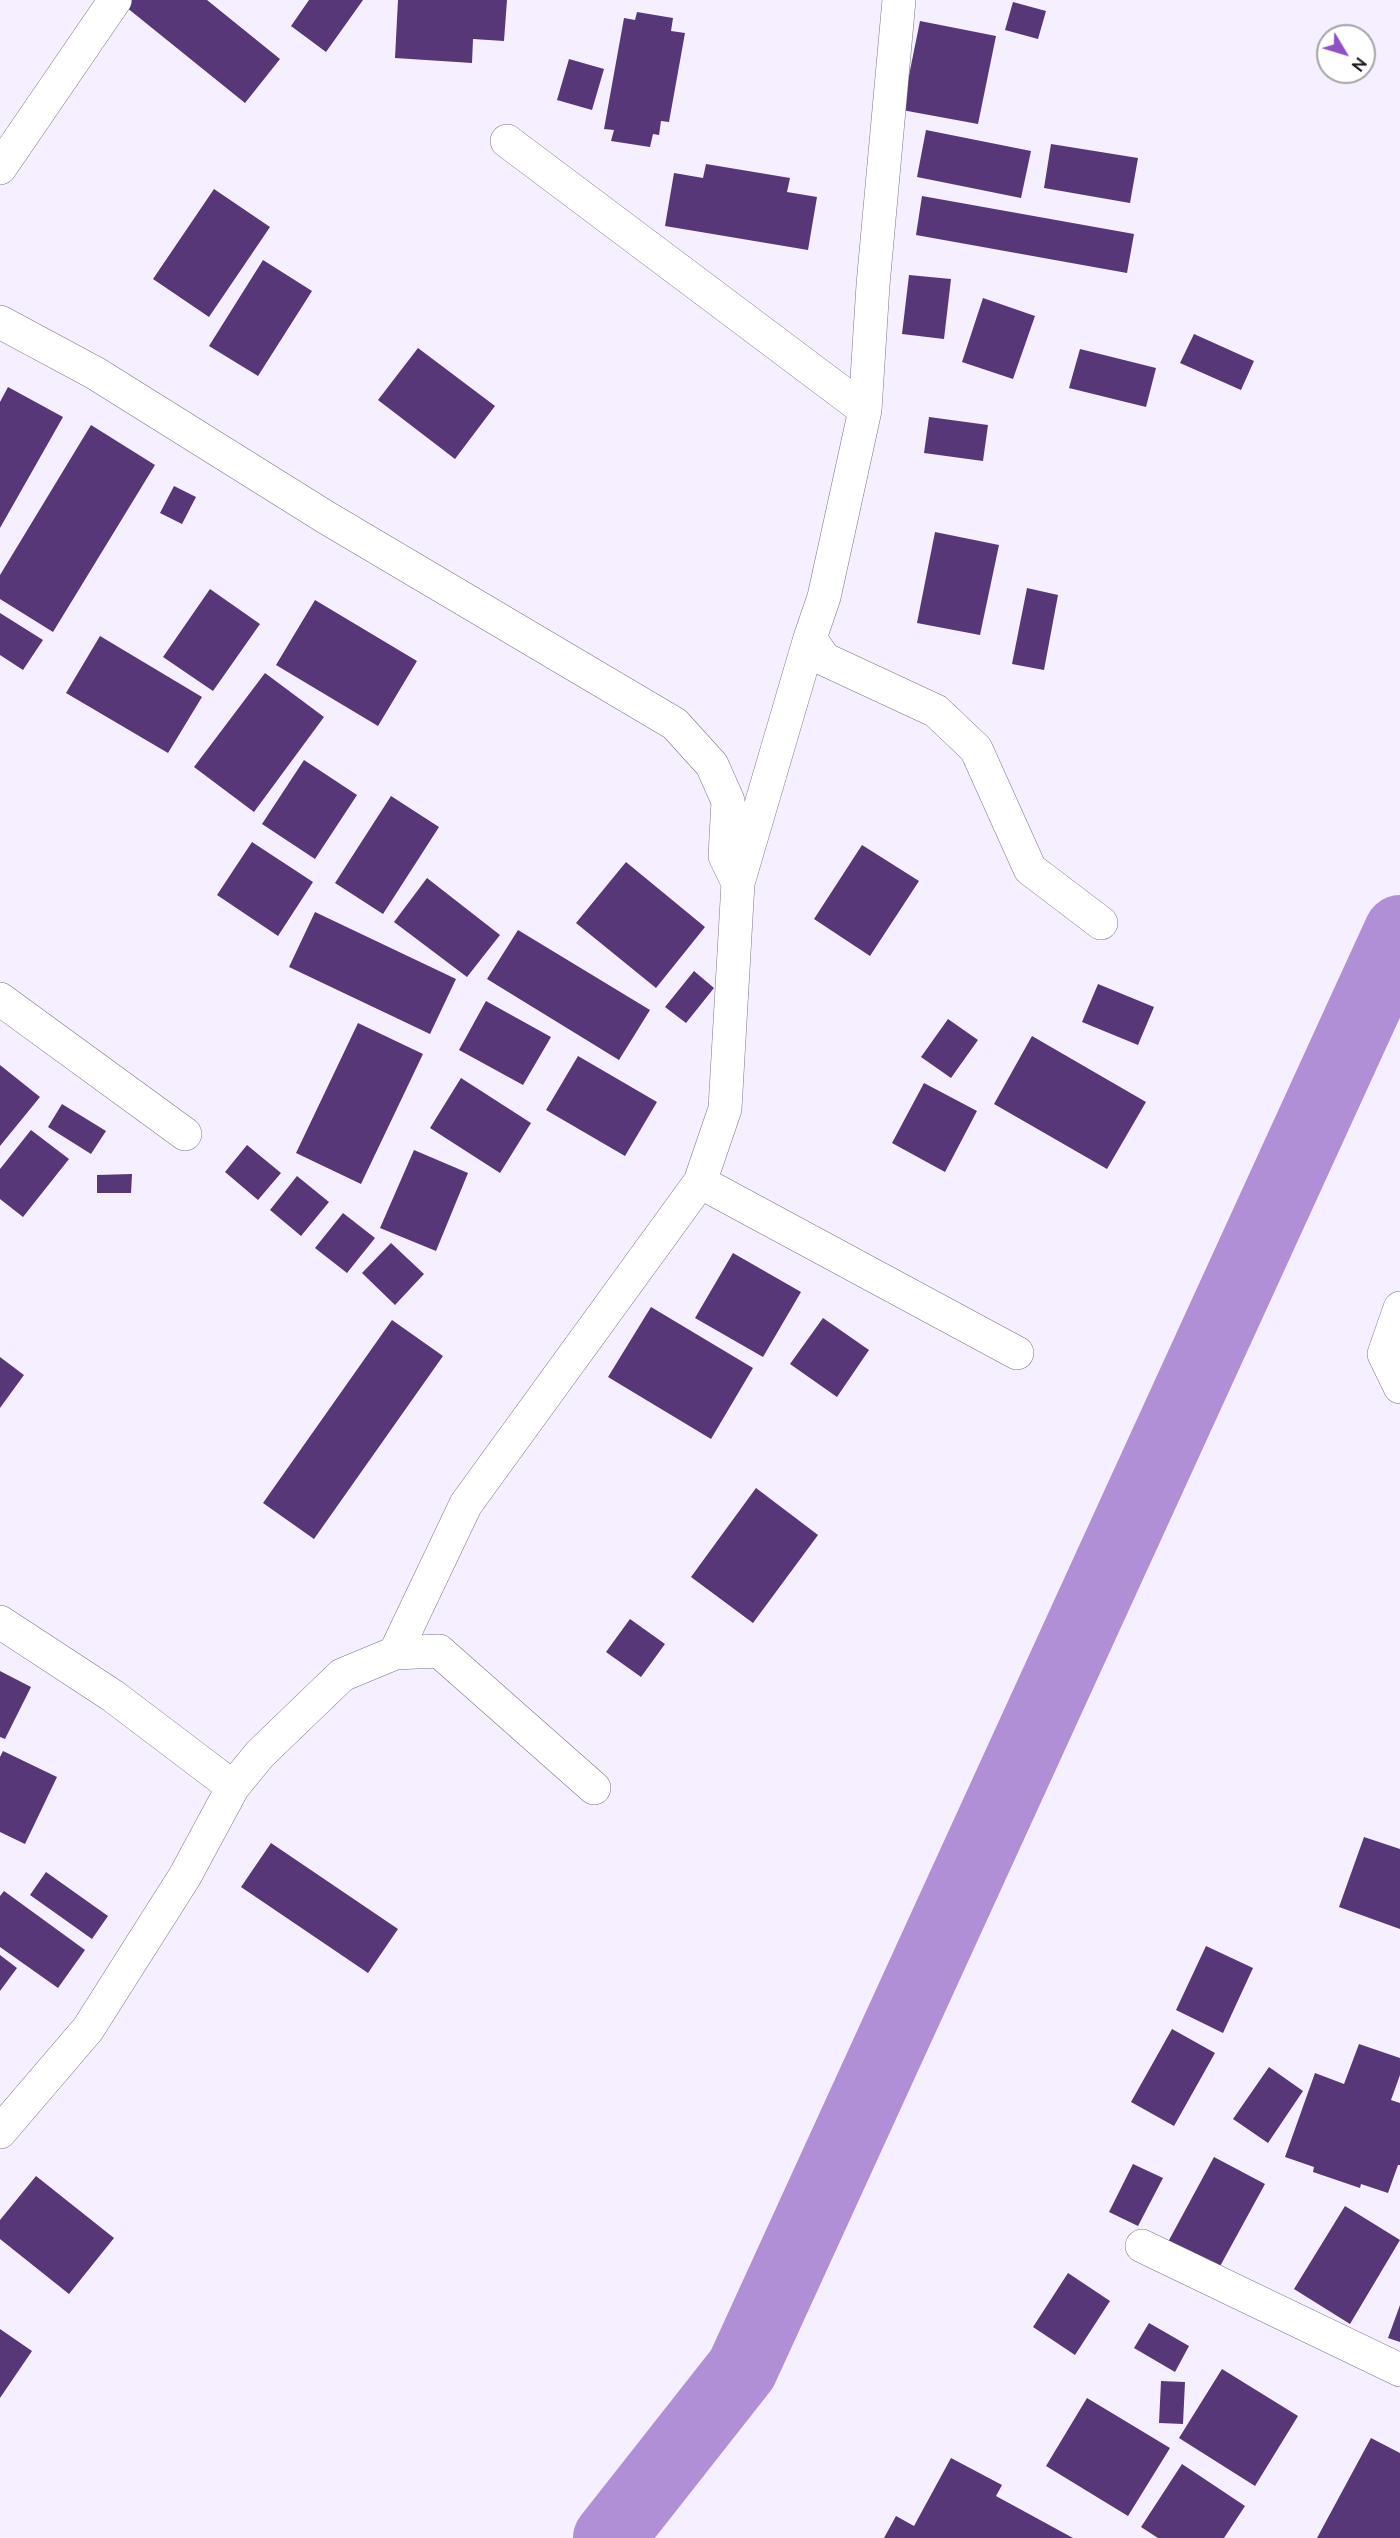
<!DOCTYPE html>
<style>
body{margin:0}
#map{position:relative;width:1400px;height:2538px;overflow:hidden;background:#f6efff;font-family:Raleway,sans-serif}
canvas{display:block}
.north{position:absolute;left:1316px;top:24px;width:60px;height:60px;box-sizing:border-box;background:#fff;border:2px solid #a5a4a7;border-radius:50%;rotate:128deg;font-size:16px;font-weight:700;line-height:24px;text-align:center;color:#1f1c23}
.north::after{content:'';display:block;margin:auto;width:21px;height:27px;background:#8e50c6;clip-path:polygon(50% 0,100% 100%,50% 72%,0 100%)}
</style>
<div id="map">
<canvas width="1400" height="2538"></canvas>
<div class="north">N</div>
</div>
<script>
const ctx = document.querySelector('canvas').getContext('2d');
ctx.lineJoin = 'round';
const shape = rows => new Path2D(rows.map(r => 'M' + r).join(''));
function strokePath(path, color, width, dash) { ctx.strokeStyle = color; ctx.lineWidth = width; ctx.lineCap = dash ? 'butt' : 'round'; ctx.setLineDash(dash || []); ctx.stroke(path); }
function paint(path, color) { ctx.fillStyle = color; ctx.fill(path, 'evenodd'); }
const river = shape([
 [609,2538,742,2369,1400,931]
]);
const building = shape([
 [132,0,207,0,280,59,245,103,126,7],
 [309,0,363,0,326,52,291,26],
 [398,0,507,0,504,41,473,39,472,63,395,58],
 [1013,2,1046,11,1038,39,1005,30],
 [637,12,673,18,671,31,685,33,669,122,661,121,659,135,653,134,650,147,611,141,614,130,604,129,624,18,635,20],
 [920,21,996,36,978,124,902,110],
 [569,59,604,69,592,110,557,100],
 [926,130,1031,151,1021,198,917,177],
 [1051,144,1138,158,1130,203,1044,188],
 [706,164,790,178,787,192,817,197,808,250,665,226,674,173,703,178],
 [214,189,270,227,209,317,153,279],
 [922,196,1134,234,1127,273,916,235],
 [263,260,312,291,258,376,209,346],
 [909,275,951,279,944,339,902,334],
 [983,298,1035,316,1013,379,962,362],
 [1194,334,1254,361,1241,390,1180,363],
 [418,348,495,406,455,459,378,400],
 [1080,349,1156,368,1146,407,1069,388],
 [8,387,63,417,0,528,0,402],
 [929,417,988,425,983,461,924,453],
 [91,425,155,465,53,632,0,599,0,575],
 [174,486,196,497,182,524,160,513],
 [935,532,999,545,980,635,917,623],
 [1027,588,1058,595,1044,670,1012,664],
 [210,589,260,624,213,691,163,657],
 [315,600,417,661,378,726,276,665],
 [0,613,43,640,23,670,0,655],
 [100,636,202,697,168,753,66,693],
 [265,673,324,717,254,812,194,767],
 [304,760,357,795,315,859,262,824],
 [391,796,439,827,383,914,335,883],
 [252,842,313,882,278,936,217,895],
 [862,845,919,881,870,956,814,919],
 [626,862,705,927,656,988,576,923],
 [427,878,500,935,467,977,394,922],
 [315,912,456,979,430,1034,289,967],
 [518,930,650,1010,619,1060,487,979],
 [694,971,714,988,686,1023,665,1007],
 [1098,984,1154,1007,1138,1045,1082,1022],
 [486,1001,551,1037,523,1085,459,1050],
 [948,1019,978,1040,951,1078,921,1057],
 [358,1023,423,1054,361,1184,296,1153],
 [1032,1036,1146,1102,1107,1169,994,1104],
 [578,1056,657,1102,625,1156,546,1110],
 [0,1065,40,1097,0,1146],
 [461,1078,531,1123,500,1173,430,1128],
 [924,1083,977,1111,945,1172,892,1143],
 [62,1104,106,1131,91,1154,48,1127],
 [31,1130,69,1159,23,1217,0,1199,0,1169],
 [247,1145,281,1173,258,1200,225,1172],
 [414,1150,468,1173,436,1251,380,1228],
 [132,1174,131,1193,97,1193,97,1175],
 [297,1176,329,1202,301,1236,270,1210],
 [343,1213,375,1238,347,1273,315,1248],
 [391,1243,424,1274,395,1305,362,1273],
 [733,1253,801,1292,763,1357,695,1318],
 [651,1307,753,1368,711,1439,608,1377],
 [823,1318,869,1350,837,1397,790,1364],
 [392,1320,443,1356,314,1539,263,1503],
 [0,1357,24,1375,0,1408],
 [756,1488,818,1535,753,1623,691,1577],
 [630,1619,665,1644,641,1677,606,1652],
 [0,1671,31,1687,5,1739,0,1737],
 [3,1751,57,1777,25,1844,0,1832,0,1757],
 [1364,1837,1400,1849,1400,1929,1339,1907],
 [271,1843,398,1929,368,1973,241,1887],
 [46,1872,108,1916,92,1939,30,1895],
 [4,1891,85,1950,58,1988,0,1947,0,1896],
 [1206,1946,1253,1968,1223,2033,1176,2010],
 [0,1955,17,1968,0,1991],
 [1172,2029,1215,2053,1174,2126,1131,2102],
 [1359,2044,1400,2058,1400,2075,1391,2100,1400,2103,1400,2165,1398,2165,1388,2193,1361,2184,1360,2188,1313,2172,1314,2167,1285,2157,1315,2073,1344,2084],
 [1269,2067,1303,2091,1268,2143,1233,2119],
 [1214,2157,1265,2184,1218,2270,1168,2242],
 [1133,2164,1163,2178,1138,2226,1109,2212],
 [36,2176,114,2238,69,2294,0,2239,0,2220],
 [1345,2206,1400,2240,1350,2324,1294,2289],
 [1068,2273,1110,2301,1075,2355,1033,2327],
 [1400,2305,1400,2342,1388,2338],
 [1149,2323,1189,2346,1175,2372,1134,2348],
 [0,2329,32,2351,0,2398],
 [1222,2369,1298,2416,1255,2486,1179,2438],
 [1161,2381,1185,2382,1183,2424,1159,2423],
 [1087,2398,1170,2448,1128,2516,1046,2466],
 [1371,2438,1400,2453,1400,2538,1317,2538],
 [951,2458,1002,2485,996,2496,1073,2538,884,2538,896,2516,914,2526],
 [1182,2464,1245,2506,1224,2538,1158,2538,1141,2527]
]);
const minor = shape([
 [899,0,873,285,865,410,824,597,810,638,824,659,936,711,976,749,1030,869,1101,923],
 [507,141,865,410],
 [0,168,115,0],
 [0,322,95,373,327,518,675,724,712,765,728,801,725,856,738,883],
 [0,999,185,1134],
 [700,1182,1017,1353],
 [1400,1308,1384,1354,1400,1387],
 [0,1622,113,1696,233,1787,185,1876,88,2029,0,2132],
 [395,1653,439,1651,594,1788],
 [233,1787,260,1754,342,1675,395,1653,466,1504,700,1182,725,1109,738,883,810,638],
 [1142,2246,1400,2370]
]);
strokePath(river, '#b18fd6', 72);
paint(building, '#573777');
strokePath(minor, '#7c7586', 34);
strokePath(minor, '#fff', 33);
</script>
